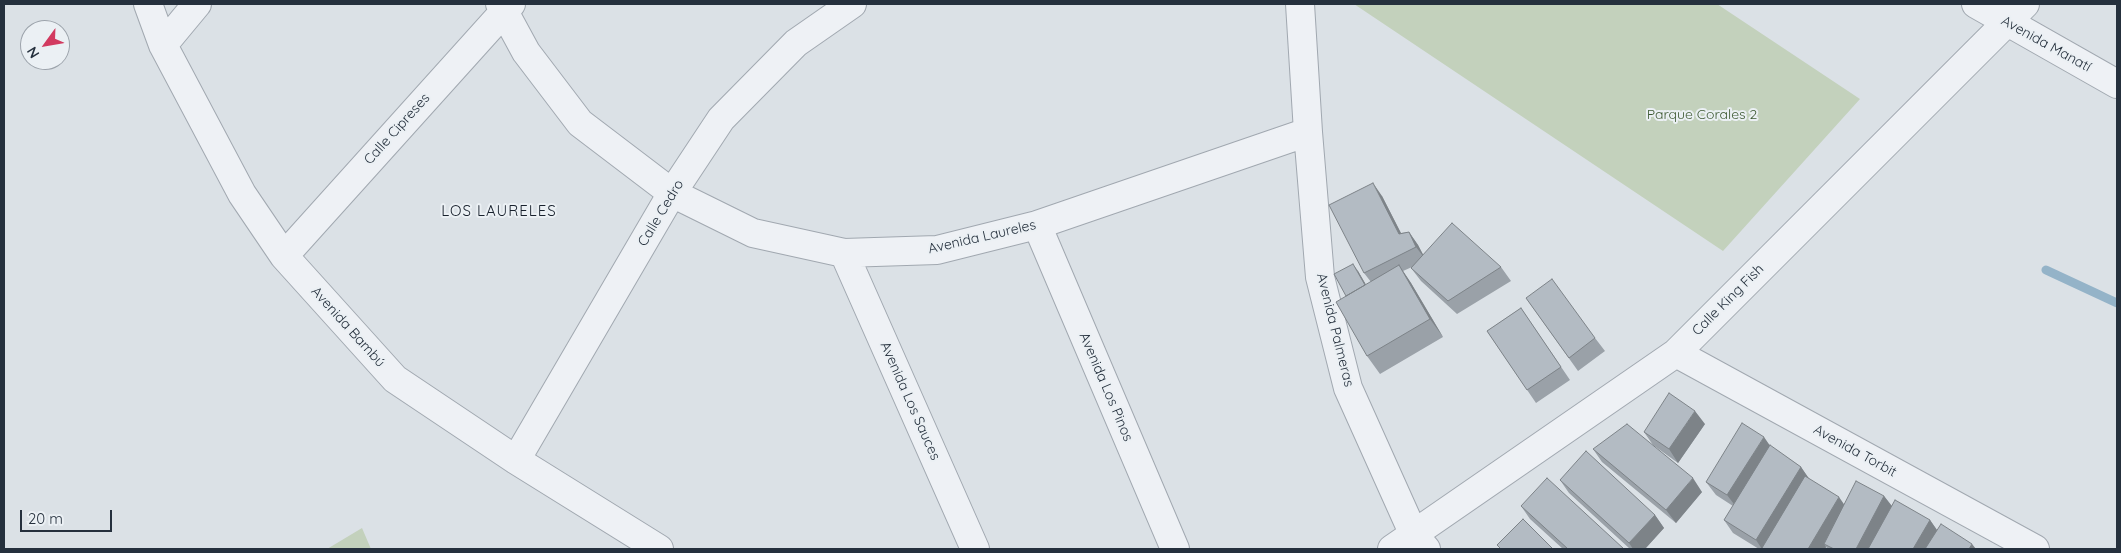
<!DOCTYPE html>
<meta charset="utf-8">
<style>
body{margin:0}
#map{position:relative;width:2121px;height:553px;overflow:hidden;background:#dbe1e6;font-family:Quicksand,sans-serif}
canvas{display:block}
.frame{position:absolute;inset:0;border:5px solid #25303d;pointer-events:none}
.north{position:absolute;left:20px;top:20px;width:50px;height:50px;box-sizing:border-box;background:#ebf0f4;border:1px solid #9ca3ab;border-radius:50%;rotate:238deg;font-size:14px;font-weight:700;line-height:20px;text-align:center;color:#25303d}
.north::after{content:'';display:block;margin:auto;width:18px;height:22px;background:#d23a60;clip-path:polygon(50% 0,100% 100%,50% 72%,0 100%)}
.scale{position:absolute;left:20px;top:510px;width:92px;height:22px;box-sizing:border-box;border:2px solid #25303d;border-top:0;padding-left:6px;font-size:15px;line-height:18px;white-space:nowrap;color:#25303d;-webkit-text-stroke:4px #ebf0f4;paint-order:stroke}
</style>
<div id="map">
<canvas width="2121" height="553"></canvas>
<div class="frame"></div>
<div class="north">N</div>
<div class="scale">20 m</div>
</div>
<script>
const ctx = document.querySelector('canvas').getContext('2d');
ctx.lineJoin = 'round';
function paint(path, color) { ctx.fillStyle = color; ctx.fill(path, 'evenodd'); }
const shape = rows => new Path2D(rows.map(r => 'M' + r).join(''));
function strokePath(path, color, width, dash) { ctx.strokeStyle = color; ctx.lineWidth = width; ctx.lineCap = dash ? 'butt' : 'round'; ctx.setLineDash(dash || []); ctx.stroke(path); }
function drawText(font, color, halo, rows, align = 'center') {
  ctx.font = font + ' Quicksand,sans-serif'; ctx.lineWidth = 4; ctx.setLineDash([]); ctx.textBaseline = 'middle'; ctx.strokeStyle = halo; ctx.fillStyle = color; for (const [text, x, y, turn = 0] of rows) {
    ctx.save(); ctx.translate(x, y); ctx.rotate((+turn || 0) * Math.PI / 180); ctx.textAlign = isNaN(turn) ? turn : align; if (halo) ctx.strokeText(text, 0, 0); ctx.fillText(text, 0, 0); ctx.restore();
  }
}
const green = shape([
 [1354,4,1717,4,1860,99,1723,251],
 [362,528,371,549,327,549]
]);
const stream = shape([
 [2046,270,2117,303]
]);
const minor = shape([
 [148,4,163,45,242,194,284,256,395,379,516,460,659,549],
 [500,4,526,52,580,123,672,193,753,233,844,253,937,250,1037,225,1308,132],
 [1300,4,1308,132,1320,277,1348,388,1414,535,1426,549],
 [1976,4,2117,84],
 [163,45,197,4],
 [1037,225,1175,549],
 [844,253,975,549],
 [284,256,511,4],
 [1676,353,2035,549],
 [516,460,672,193,721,119,796,43,852,4],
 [1392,549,1676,353,2025,4]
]);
const wall = shape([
 [1382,196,1401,233,1409,232,1418,245,1423,255,1501,267,1511,281,1457,314,1421,281,1411,268,1412,267,1403,271,1411,283,1443,337,1380,374,1367,356,1346,296,1358,271,1366,285,1371,282,1364,273],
 [1526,298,1595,338,1605,351,1578,371],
 [1521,308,1570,380,1536,403,1487,331],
 [1705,424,1678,463,1653,445,1644,432],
 [1769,445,1801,467,1809,479,1844,505,1884,496,1892,506,1930,520,1937,530,1976,549,1828,549,1826,547,1825,549,1759,549,1733,533,1724,520,1733,506,1716,495,1706,482],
 [1593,449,1702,492,1676,523,1602,462],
 [1560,480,1655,515,1664,528,1645,549,1630,549,1569,493],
 [1521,506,1624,549,1563,549,1530,519]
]);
const shadedWall = shape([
 [1373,183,1382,196,1408,247,1399,234],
 [1409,232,1418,245,1426,260,1416,247],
 [1353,264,1358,271,1372,295,1367,288],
 [1399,265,1411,283,1443,337,1430,319],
 [1695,411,1705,424,1678,463,1669,449],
 [1764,437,1773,450,1737,508,1727,495],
 [1801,467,1810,480,1762,548,1762,549,1756,540],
 [1693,478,1702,492,1676,523,1666,510],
 [1884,496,1894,509,1872,549,1856,549],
 [1839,497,1848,510,1824,544,1826,547,1825,549,1808,549],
 [1655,515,1664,528,1645,549,1633,549,1629,543],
 [1930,520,1939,533,1930,549,1913,549],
 [1972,544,1976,549,1969,549]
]);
const building = shape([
 [1373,183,1399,234,1409,232,1416,247,1364,273,1329,205,1373,183],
 [1452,223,1501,267,1448,301,1411,268,1452,223],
 [1353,264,1365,285,1346,296,1334,274,1353,264],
 [1399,265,1430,319,1367,356,1336,302,1399,265],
 [1552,279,1595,338,1569,358,1526,298,1552,279],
 [1521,308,1561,367,1527,390,1487,331,1521,308],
 [1669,393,1695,411,1669,449,1644,432,1669,393],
 [1742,423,1764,437,1727,495,1706,482,1742,423],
 [1627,424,1693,478,1666,510,1593,449,1627,424],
 [1770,445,1801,467,1756,540,1724,520,1770,445],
 [1586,451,1655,515,1629,543,1560,480,1586,451],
 [1805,476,1839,497,1808,549,1764,549,1762,548,1805,476],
 [1547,478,1624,549,1568,549,1521,506,1547,478],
 [1856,481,1884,496,1856,549,1834,549,1824,544,1856,481],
 [1895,500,1930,520,1913,549,1868,549,1895,500],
 [1523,519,1552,548,1551,549,1501,549,1497,545,1523,519],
 [1941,524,1972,544,1969,549,1925,549,1941,524]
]);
const streetNames = [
 ["Avenida Manatí",2046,44,29],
 ["Calle Cipreses",397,129,-48],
 ["Calle Cedro",661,213,-59],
 ["Avenida Laureles",982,237,-13],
 ["Calle King Fish",1728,300,-45],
 ["Avenida Bambú",348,327,48],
 ["Avenida Palmeras",1335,330,76],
 ["Avenida Los Pinos",1106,387,67],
 ["Avenida Los Sauces",910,401,66],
 ["Avenida Torbit",1855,451,29]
];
const parkNames = [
 ["Parque Corales 2",1702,115]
];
const neighbourhoodNames = [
 ["LOS LAURELES",499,211]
];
paint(green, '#c3d1bc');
strokePath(stream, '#94b3c8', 9);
strokePath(minor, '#a1a8b0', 30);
strokePath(minor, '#eef1f5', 28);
paint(wall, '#9aa1a8');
paint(shadedWall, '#7d8388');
paint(building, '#b3bbc3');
strokePath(building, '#7d8388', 1);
drawText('14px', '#25303d', '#ebf0f4', streetNames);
drawText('14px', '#3d5932', '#ebf0f4', parkNames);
ctx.letterSpacing = '1px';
drawText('15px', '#18212d', '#ebf0f4', neighbourhoodNames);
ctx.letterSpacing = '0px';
</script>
